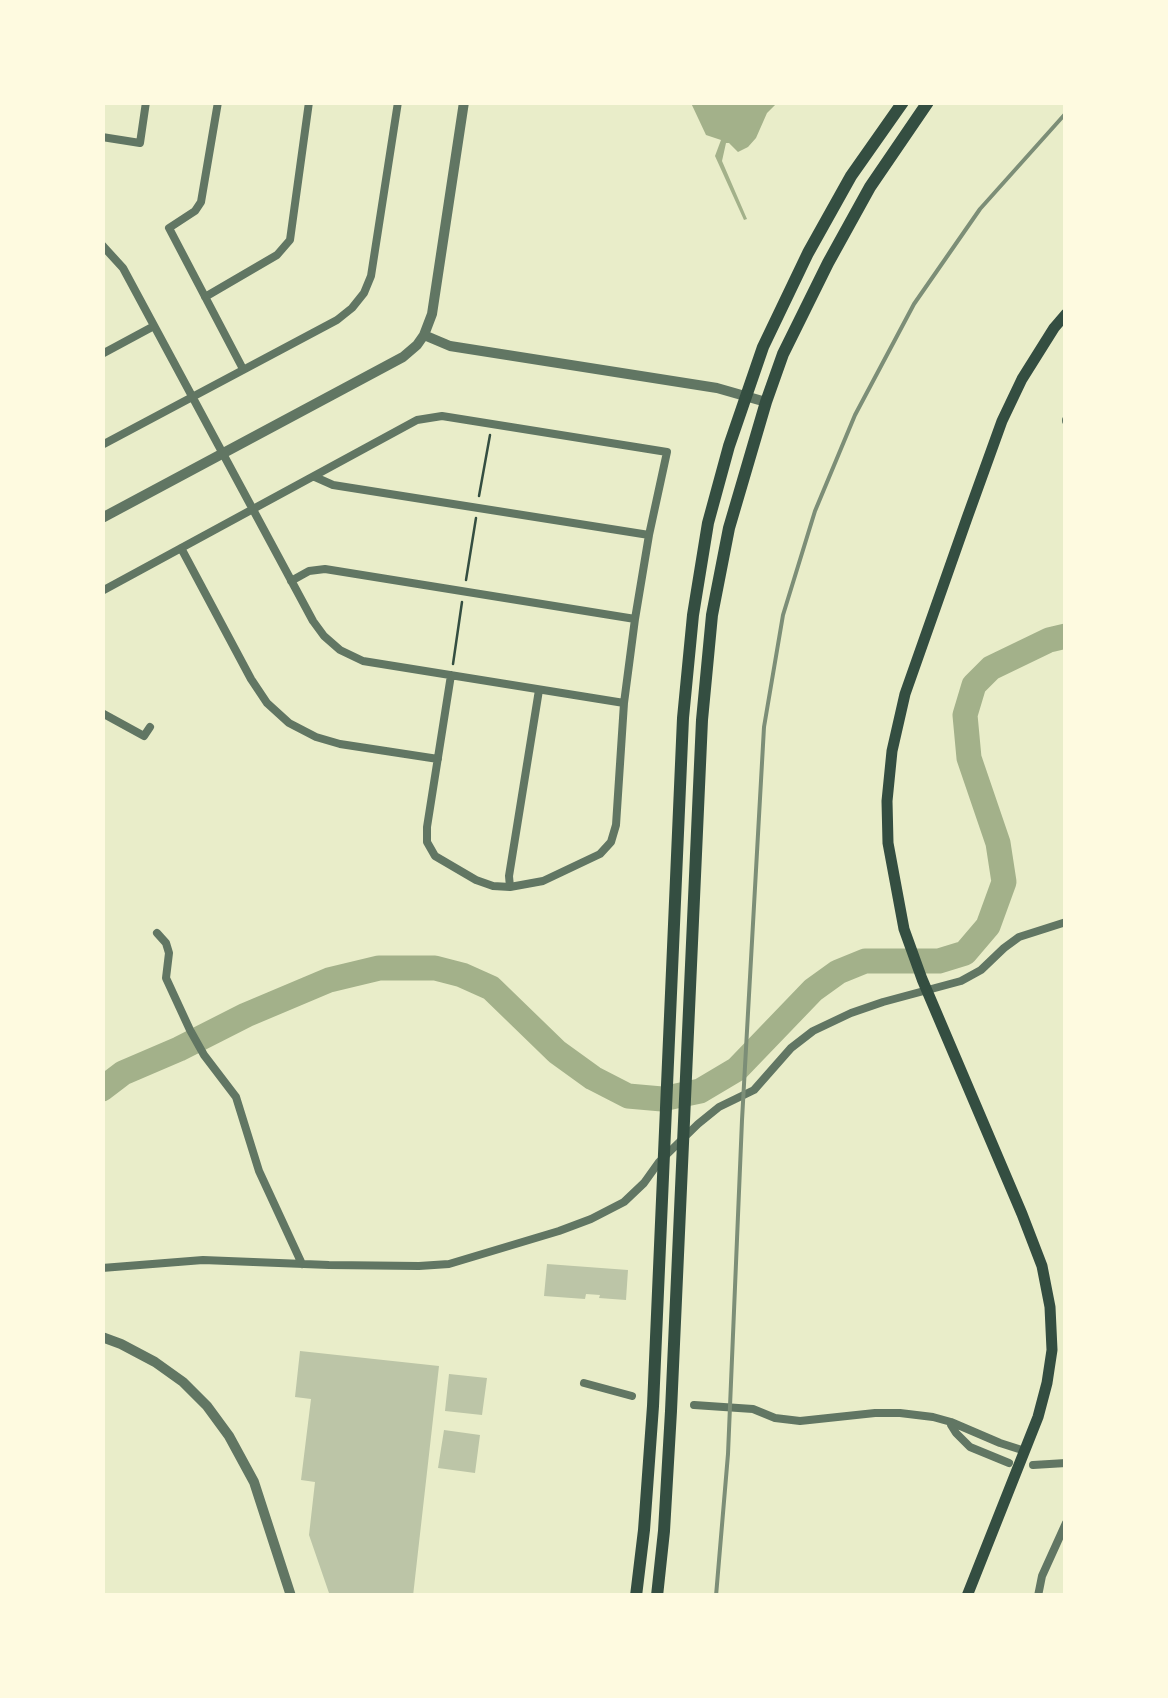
<!DOCTYPE html>
<style>
body{margin:0}
#map{position:relative;width:1168px;height:1698px;overflow:hidden;background:#e9edc9;font-family:Arial,sans-serif}
canvas{display:block}
.frame{position:absolute;inset:0;border:105px solid #fefae0;pointer-events:none}
</style>
<div id="map">
<canvas width="1168" height="1698"></canvas>
<div class="frame"></div>
</div>
<script>
const ctx = document.querySelector('canvas').getContext('2d');
ctx.lineJoin = 'round';
function paint(path, color) { ctx.fillStyle = color; ctx.fill(path, 'evenodd'); }
const shape = rows => new Path2D(rows.map(r => 'M' + r).join(''));
function strokePath(path, color, width, dash) { ctx.strokeStyle = color; ctx.lineWidth = width; ctx.lineCap = dash ? 'butt' : 'round'; ctx.setLineDash(dash || []); ctx.stroke(path); }
const water = shape([
 [691,103,777,103,767,113,756,138,748,147,738,152,729,143,726,143,722,161,747,219,744,220,715,156,721,140,706,135]
]);
const river = shape([
 [102,1089,123,1073,179,1049,246,1015,329,980,379,968,435,968,462,975,491,988,557,1052,593,1078,628,1096,662,1099,700,1091,737,1069,813,990,838,972,865,961,939,961,965,953,988,926,1004,882,998,843,969,758,965,715,974,685,991,668,1049,640,1066,636]
]);
const building = shape([
 [547,1264,628,1270,626,1300,599,1298,600,1295,586,1294,585,1299,544,1296],
 [300,1351,439,1366,413,1596,355,1596,329,1593,309,1535,315,1482,301,1480,311,1399,295,1397],
 [449,1374,487,1378,482,1415,445,1411],
 [444,1430,480,1435,475,1473,438,1468]
]);
const path = shape([
 [479,496,490,435],
 [466,580,476,518],
 [453,664,462,602]
]);
const minor = shape([
 [218,102,201,202,195,211,169,228,243,369],
 [102,137,140,143,146,102],
 [102,245,123,268,313,621,324,636,340,650,363,661,624,703],
 [205,297,277,255,290,240,309,102],
 [102,354,154,326],
 [1066,420,1066,421],
 [102,445,337,320,352,308,364,293,371,276,398,102],
 [315,477,333,485,649,535],
 [181,548,251,679,267,703,289,723,316,737,340,744,438,759],
 [291,581,309,571,325,569,635,619],
 [102,591,417,420,442,416,667,452,649,535,635,619,624,703,616,825,611,842,600,854,543,881,510,887,493,886,476,880,435,856,427,842,427,827,451,675],
 [102,713,144,736,150,727],
 [510,887,509,876,539,690],
 [157,933,166,943,169,953,166,978,190,1030,204,1055,236,1097,259,1171,302,1264],
 [102,1268,203,1260,329,1265,419,1266,449,1264,559,1231,591,1219,624,1202,644,1183,659,1162,698,1124,719,1107,754,1090,791,1048,813,1031,851,1013,883,1002,961,981,981,970,1004,948,1019,937,1066,922],
 [584,1383,632,1396],
 [694,1405,753,1409,775,1418,800,1421,875,1413,900,1413,933,1417,951,1422,1000,1443,1025,1451],
 [951,1422,951,1425,956,1433,970,1447,1009,1463],
 [1033,1465,1066,1463],
 [1038,1596,1042,1576,1066,1523]
]);
const tertiary = shape([
 [424,335,450,346,717,388,766,402],
 [102,518,403,357,417,345,424,335,432,314,464,102],
 [102,1337,121,1344,155,1362,183,1382,207,1406,229,1436,254,1482,291,1596]
]);
const secondary = shape([
 [967,1596,1038,1417,1047,1383,1052,1350,1050,1307,1042,1266,1022,1214,922,979,904,929,888,843,887,801,892,751,905,694,967,518,1002,421,1022,379,1054,328,1066,314]
]);
const trunk = shape([
 [636,1596,644,1530,653,1406,683,718,693,615,708,523,729,446,763,347,808,253,851,176,903,102],
 [657,1596,664,1531,671,1411,702,720,712,615,729,528,766,402,783,354,828,263,870,187,928,102]
]);
const rail = shape([
 [716,1596,728,1454,742,1120,764,727,783,615,815,511,855,415,914,304,980,209,1066,113]
]);
paint(water, '#a3b18a');
strokePath(river, '#a3b18a', 25);
paint(building, '#bcc5a7');
strokePath(path, '#344e41', 2.5);
strokePath(minor, '#617663', 8);
strokePath(tertiary, '#617663', 10);
strokePath(secondary, '#344e41', 11);
strokePath(trunk, '#344e41', 12);
strokePath(rail, '#7c8e77', 4);
</script>
